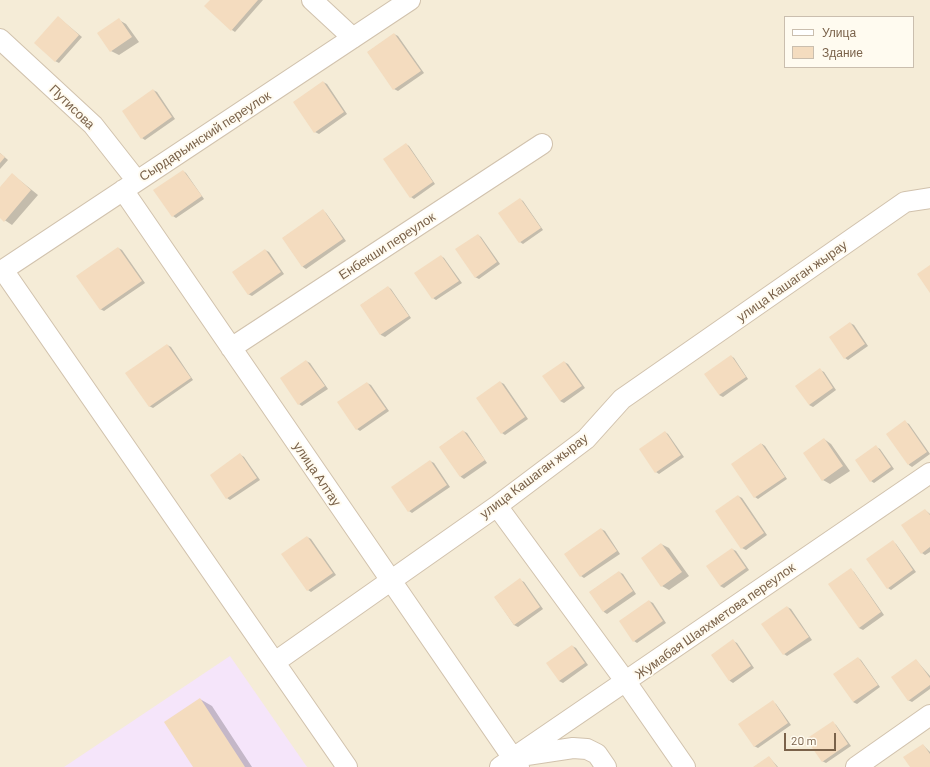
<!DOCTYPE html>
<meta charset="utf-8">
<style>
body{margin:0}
#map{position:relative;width:930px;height:767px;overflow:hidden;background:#fdf8e9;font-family:Barlow,sans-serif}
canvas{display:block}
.legend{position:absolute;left:784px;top:16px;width:130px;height:52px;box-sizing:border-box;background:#fffbf0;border:1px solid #cabeae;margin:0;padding:5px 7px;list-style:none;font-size:12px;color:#7a624a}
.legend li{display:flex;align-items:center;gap:8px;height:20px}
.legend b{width:20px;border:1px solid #cabeae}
.scale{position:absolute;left:784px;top:733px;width:52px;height:18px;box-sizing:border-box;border:2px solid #7a624a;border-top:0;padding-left:5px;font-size:12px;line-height:14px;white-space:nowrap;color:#7a624a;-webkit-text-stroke:3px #fffbf0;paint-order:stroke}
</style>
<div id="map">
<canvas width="930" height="767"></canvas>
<ul class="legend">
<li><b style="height:5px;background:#fff"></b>Улица</li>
<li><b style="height:11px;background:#f4dcbf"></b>Здание</li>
</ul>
<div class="scale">20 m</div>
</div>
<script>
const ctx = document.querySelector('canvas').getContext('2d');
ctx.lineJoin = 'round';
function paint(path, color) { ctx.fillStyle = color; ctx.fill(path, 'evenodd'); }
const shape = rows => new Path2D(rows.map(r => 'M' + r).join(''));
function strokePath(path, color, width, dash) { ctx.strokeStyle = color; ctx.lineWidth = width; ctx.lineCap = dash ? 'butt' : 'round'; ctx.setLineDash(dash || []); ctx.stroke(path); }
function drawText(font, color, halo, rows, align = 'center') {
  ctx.font = font + ' Barlow,sans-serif'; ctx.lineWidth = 4; ctx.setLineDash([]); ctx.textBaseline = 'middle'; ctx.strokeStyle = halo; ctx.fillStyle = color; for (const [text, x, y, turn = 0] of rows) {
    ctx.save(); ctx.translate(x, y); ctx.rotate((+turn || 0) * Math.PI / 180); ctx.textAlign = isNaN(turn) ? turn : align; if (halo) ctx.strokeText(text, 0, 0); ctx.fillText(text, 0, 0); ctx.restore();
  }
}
const residential = shape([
 [0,0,930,0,930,767,0,767],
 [785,17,913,17,913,67,785,67]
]);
const education = shape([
 [230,656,307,767,64,767]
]);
const shadow = shape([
 [211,0,263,0,235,32,232,30],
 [58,17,82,37,59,63,55,61],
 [119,20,126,24,139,42,119,55,111,51],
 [394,34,398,36,424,73,398,91,394,89,368,52],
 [323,82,327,84,347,114,319,134,315,132],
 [153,90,157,92,175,119,145,140,142,138],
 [406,144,409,146,435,184,414,199,411,197],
 [0,153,8,160,0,169],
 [183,171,186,173,204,199,176,218,173,216],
 [12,174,38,195,12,225,0,217,0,188],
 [520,199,523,201,543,230,523,244,520,242],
 [323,211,326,213,346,241,306,269,303,267,283,238],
 [478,235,481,237,500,264,479,279,475,277],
 [118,248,122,250,145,283,104,311,100,309],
 [265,250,269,252,284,274,252,296,248,294],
 [441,256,444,258,462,283,436,300,433,298],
 [388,287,391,289,411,318,385,337,381,335,361,305],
 [850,323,854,325,868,346,848,360,845,358],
 [167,345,171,347,193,380,153,408,149,406],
 [731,356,734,358,748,379,723,397,719,395],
 [306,361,310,363,328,389,302,406,299,404],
 [564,362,568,364,585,388,564,403,560,401],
 [820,370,824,372,836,390,813,407,809,405],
 [500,382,504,384,528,419,505,435,502,433],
 [367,383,371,385,389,411,360,431,357,429],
 [905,422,909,424,930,454,912,467,909,465],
 [463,431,467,433,487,463,464,479,461,477,440,447],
 [665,432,668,434,684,457,659,474,656,472],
 [824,439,831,444,850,471,830,484,823,480],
 [762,444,765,446,787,479,758,499,755,497],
 [876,447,880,449,894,469,874,483,871,481],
 [241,455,244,457,260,480,230,500,227,498],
 [430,461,434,463,450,487,412,513,409,511],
 [738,496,742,498,767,535,746,550,742,548],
 [925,510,930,514,930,552,925,555,922,553],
 [601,529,605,531,620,554,584,578,581,576],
 [307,537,311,539,336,575,311,592,308,590],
 [893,542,896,544,916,572,891,590,888,588],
 [661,544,669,548,689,576,669,590,662,586],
 [732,549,736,551,749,570,724,588,720,586],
 [851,570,854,572,884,615,863,630,859,628],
 [619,572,623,574,636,594,607,614,604,612,590,592],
 [520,580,524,582,543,609,518,627,514,625,495,597],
 [649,601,653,603,666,623,637,643,634,641],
 [787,607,791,609,812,640,787,656,784,654],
 [733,641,737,643,754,668,733,683,730,681,712,655],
 [572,646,576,648,588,665,563,683,559,681],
 [858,658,861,660,880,687,857,704,853,702],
 [916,660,930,676,930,689,912,702,908,700],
 [200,699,212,706,252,767,194,767],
 [773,702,776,704,791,725,758,748,754,746],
 [833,723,836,725,851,746,826,763,822,761],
 [923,745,930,752,930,767,911,767],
 [769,757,778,767,754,767]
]);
const building = shape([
 [210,0,258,0,231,31,204,6],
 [58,16,79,35,55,62,34,43],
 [119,18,132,37,110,52,97,33],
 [394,33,421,71,393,90,367,52],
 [323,81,344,112,314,133,293,102],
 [153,89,172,117,141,139,122,111],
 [406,143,433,182,410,198,383,159],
 [0,153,5,157,0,163],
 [183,170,202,196,172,217,153,190],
 [12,173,31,190,4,222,0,218,0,187],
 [520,198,541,228,519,243,498,213],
 [323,209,343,239,302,267,282,238],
 [478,234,497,262,475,278,455,249],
 [118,247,142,281,100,310,76,276],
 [265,249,281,272,248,295,232,272],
 [441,255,459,281,432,299,414,273],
 [930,265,930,293,917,274],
 [388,286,409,316,380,335,360,305],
 [850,322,865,344,844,359,829,337],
 [167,344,191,378,149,407,125,373],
 [731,355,746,377,719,395,704,374],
 [306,360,325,386,298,405,280,378],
 [564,361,582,386,560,401,542,376],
 [820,368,833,388,809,405,795,386],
 [500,381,525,417,501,434,476,398],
 [367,382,386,409,356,430,337,402],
 [905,420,927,452,908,465,886,434],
 [463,430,485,460,460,477,439,447],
 [665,431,681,455,655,473,639,449],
 [824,438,843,466,822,481,803,453],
 [761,443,785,477,754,498,731,464],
 [876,445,891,467,870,482,855,460],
 [240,453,257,478,226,499,210,475],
 [430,460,447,485,408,512,391,487],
 [738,495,764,533,741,549,715,511],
 [925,509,930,515,930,547,921,554,901,525],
 [601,528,617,551,580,577,564,554],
 [307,536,333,573,307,591,281,554],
 [893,540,913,570,887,589,866,559],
 [661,543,682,572,661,587,641,558],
 [732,548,746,568,720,586,706,566],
 [851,568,881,612,859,628,828,584],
 [619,571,633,591,603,612,589,592],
 [520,578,540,607,514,625,494,597],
 [649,600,663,621,633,642,619,621],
 [787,606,809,637,783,655,761,624],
 [733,639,751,666,729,681,711,655],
 [572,645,585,663,559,681,546,663],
 [858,657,878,685,853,702,833,674],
 [916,659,930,678,930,685,908,701,891,677],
 [200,698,245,767,193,767,164,722],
 [773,700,788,723,754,747,738,724],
 [833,721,848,744,822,762,806,739],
 [923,744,930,754,930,767,910,767,903,757],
 [769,756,777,767,753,767]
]);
const minor = shape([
 [312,0,353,38],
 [0,39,93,125,137,181],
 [123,190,519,767],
 [3,270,347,767],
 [0,272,410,0],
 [231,348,542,144],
 [497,506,626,682,685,767],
 [275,662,497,506,586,439,622,399,905,202,930,198],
 [520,756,573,748,587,749,597,754,606,767],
 [500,767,930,473],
 [856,767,930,715]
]);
const streetNames = [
 ["Путисова",72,107,44],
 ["Сырдарьинский переулок",205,136,-33],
 ["Енбекши переулок",387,246,-33],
 ["улица Кашаган жырау",792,281,-35],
 ["улица Алтау",317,474,56],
 ["улица Кашаган жырау",534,476,-37],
 ["Жумабая Шаяхметова переулок",715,621,-35]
];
paint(residential, '#f5ecd7');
paint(education, '#f5e5fa');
paint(shadow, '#0003');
paint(building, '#f4dcbf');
strokePath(minor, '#d1c2ad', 22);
strokePath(minor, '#fff', 20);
drawText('13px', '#7a624a', '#fffbf0', streetNames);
</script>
